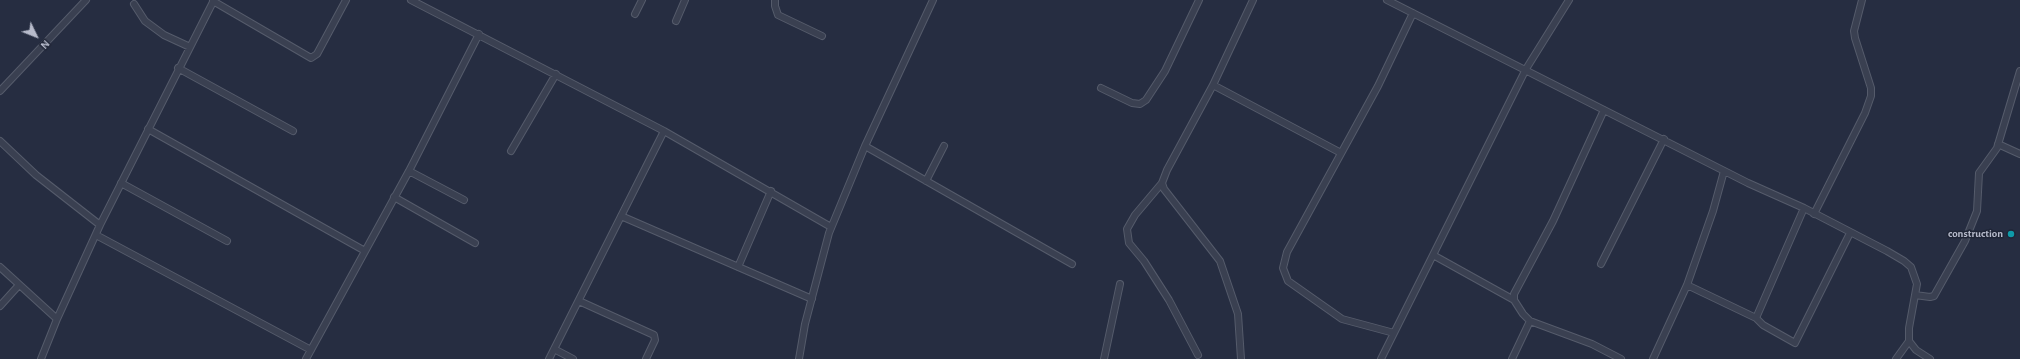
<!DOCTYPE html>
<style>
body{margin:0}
#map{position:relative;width:2020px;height:359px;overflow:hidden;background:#262d41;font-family:"Alegreya Sans",sans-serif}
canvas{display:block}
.north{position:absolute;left:16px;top:16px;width:40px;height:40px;-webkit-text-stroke:3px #1f2536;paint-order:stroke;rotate:133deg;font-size:11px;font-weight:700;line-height:16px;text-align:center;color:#b7bbcb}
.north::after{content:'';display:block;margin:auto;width:14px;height:18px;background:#b7bbcb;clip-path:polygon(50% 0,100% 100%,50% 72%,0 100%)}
</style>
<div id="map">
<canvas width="2020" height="359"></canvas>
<div class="north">N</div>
</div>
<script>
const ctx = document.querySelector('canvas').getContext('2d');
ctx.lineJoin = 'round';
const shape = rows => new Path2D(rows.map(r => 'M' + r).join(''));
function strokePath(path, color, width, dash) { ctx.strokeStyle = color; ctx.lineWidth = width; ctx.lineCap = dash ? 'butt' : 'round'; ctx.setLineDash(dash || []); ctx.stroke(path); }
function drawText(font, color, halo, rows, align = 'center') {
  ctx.font = font + ' "Alegreya Sans",sans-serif'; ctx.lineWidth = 3; ctx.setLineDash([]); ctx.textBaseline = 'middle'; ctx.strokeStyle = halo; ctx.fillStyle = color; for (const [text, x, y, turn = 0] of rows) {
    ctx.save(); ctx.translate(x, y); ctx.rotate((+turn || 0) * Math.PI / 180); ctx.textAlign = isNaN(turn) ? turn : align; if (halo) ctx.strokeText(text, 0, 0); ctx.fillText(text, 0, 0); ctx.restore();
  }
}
const minor = shape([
 [411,0,664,131,831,227],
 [775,0,775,6,778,15,822,36],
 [1387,0,1748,183,1804,208,1887,251,1904,261,1911,267,1917,284,1909,328,1909,341,1916,350,1930,359],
 [213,1,311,58,317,54,346,0],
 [134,4,145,21,164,35,190,47],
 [635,14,642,0],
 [676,21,685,0],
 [178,68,293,131],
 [1213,85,1341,153],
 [1101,88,1132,103,1140,104,1146,100,1165,71,1199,0],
 [0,91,86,0],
 [1604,110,1553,221,1514,294,1514,300,1523,314,1530,321,1592,344,1621,359],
 [148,129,365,251],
 [0,141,36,175,100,225],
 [1998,144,2020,154],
 [865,146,1072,264],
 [511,151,556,74],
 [409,171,464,200],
 [926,181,944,146],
 [121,183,227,241],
 [1162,183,1164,189,1220,261,1238,314,1241,359],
 [394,197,475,243],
 [1814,214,1865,113,1871,96,1871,88,1855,38,1854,31,1862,0],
 [621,216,812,299],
 [96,235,311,350],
 [1433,255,1514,300],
 [1601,264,1664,139],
 [0,267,57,319],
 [738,267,771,191],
 [1687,285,1756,318,1763,325,1795,343,1850,233],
 [1915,295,1930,297,1934,296,1965,241,1977,211,1979,173,1997,148,2020,71],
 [579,301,654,335,655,340,646,359],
 [0,306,19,285],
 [1756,318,1804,208],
 [1394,333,1342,319,1288,281,1283,268,1287,252,1378,86,1413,13],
 [554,349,573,359],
 [1198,355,1169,300,1144,261,1129,243,1127,229,1135,215,1162,183,1167,170,1213,85,1253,0],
 [41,359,57,319,100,225,214,0],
 [306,359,409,171,479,34],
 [549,359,664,131],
 [799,359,805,324,829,233,865,146,933,0],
 [1104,359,1120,284],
 [1381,359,1526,69,1569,0],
 [1512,359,1530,321],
 [1653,359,1687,285,1713,211,1724,171],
 [1896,359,1909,341]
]);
const markers = [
 [2011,234,4,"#0f9aa8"]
];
const poiNames = [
 ["construction",2003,234]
];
strokePath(minor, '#555b6b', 8);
strokePath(minor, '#3a4051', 6);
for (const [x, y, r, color] of markers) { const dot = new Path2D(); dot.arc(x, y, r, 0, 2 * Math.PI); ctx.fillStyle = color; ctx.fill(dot); strokePath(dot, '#1f2536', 1.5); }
drawText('bold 11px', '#b7bbcb', '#1f2536', poiNames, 'right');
</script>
